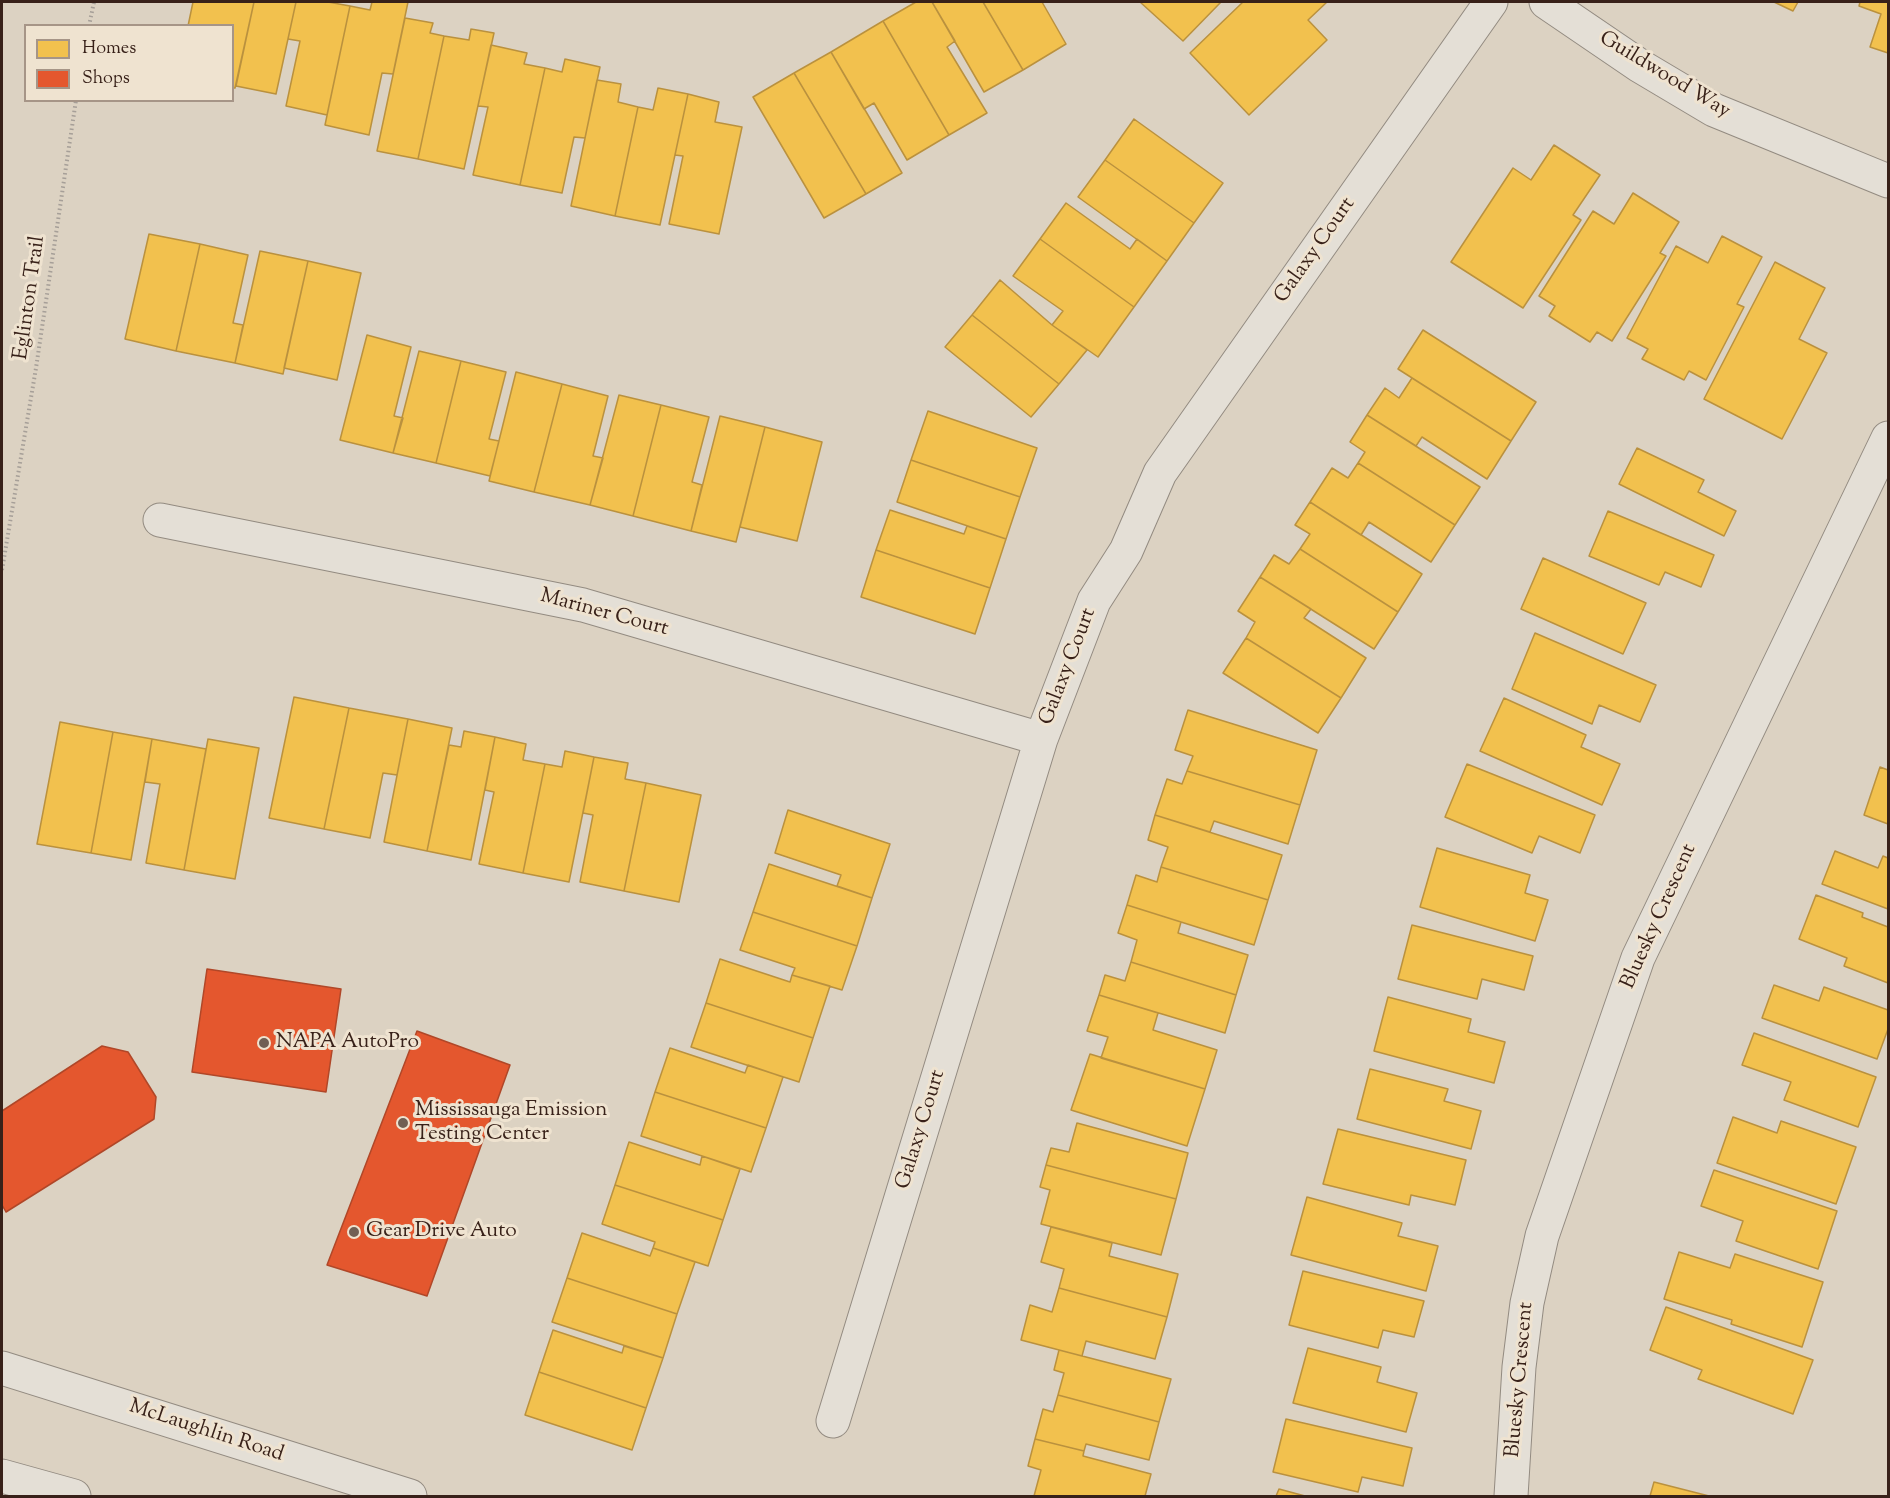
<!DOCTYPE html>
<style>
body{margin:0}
#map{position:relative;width:1890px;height:1498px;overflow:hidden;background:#dcd2c2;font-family:"Sorts Mill Goudy",serif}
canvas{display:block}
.frame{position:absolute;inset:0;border:3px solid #382119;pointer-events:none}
.legend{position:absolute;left:24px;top:24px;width:210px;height:78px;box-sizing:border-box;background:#efe3d0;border:2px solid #a69587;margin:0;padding:8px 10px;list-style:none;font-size:18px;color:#382119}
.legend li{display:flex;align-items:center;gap:12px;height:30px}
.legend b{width:30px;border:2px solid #a69587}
</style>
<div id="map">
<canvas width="1890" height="1498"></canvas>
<div class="frame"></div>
<ul class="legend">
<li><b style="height:16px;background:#f2c14e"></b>Homes</li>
<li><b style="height:16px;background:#e4572e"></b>Shops</li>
</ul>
</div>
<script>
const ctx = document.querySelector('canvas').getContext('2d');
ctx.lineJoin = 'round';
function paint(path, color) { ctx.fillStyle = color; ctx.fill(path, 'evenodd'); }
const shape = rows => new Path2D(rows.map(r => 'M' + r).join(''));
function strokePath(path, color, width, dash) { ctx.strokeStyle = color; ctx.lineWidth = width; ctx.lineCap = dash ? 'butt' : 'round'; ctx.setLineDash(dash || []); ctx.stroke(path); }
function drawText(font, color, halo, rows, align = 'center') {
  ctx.font = font + ' "Sorts Mill Goudy",serif'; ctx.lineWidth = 6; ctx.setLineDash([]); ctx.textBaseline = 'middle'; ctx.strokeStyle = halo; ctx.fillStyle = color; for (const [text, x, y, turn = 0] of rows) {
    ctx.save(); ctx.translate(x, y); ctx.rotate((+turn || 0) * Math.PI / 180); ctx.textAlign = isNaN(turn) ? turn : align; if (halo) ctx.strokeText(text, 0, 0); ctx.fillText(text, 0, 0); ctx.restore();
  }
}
const homes = shape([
 [193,2,254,2,235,88,232,88,232,26,188,26,193,2],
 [254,2,296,2,276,94,236,86,254,2],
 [296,2,328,2,350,6,327,115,286,106,300,41,288,39,296,2],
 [372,2,408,2,393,74,382,73,369,135,325,125,350,6,370,10,372,2],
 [916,2,932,2,955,41,947,47,987,113,949,135,883,21,916,2],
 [932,2,983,2,1023,70,984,92,932,2],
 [983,2,1042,2,1066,44,1023,70,983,2],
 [1140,2,1221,2,1183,41,1140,2],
 [1243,2,1327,2,1308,20,1327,40,1249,115,1190,53,1243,2],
 [1774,2,1798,2,1793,11,1774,2],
 [1860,2,1888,2,1888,53,1870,47,1881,14,1859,6,1860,2],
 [405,18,433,23,430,33,444,36,418,159,377,151,405,18],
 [883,21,949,135,907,160,874,103,864,109,831,52,883,21],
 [471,29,494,33,464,169,418,159,444,36,469,40,471,29],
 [491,45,527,53,524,64,545,68,520,185,473,175,488,107,478,106,491,45],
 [831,52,902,173,866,194,794,73,831,52],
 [565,59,600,67,585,138,574,137,562,193,520,185,545,68,562,72,565,59],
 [794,73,866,194,824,218,753,97,794,73],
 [597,80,621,84,618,102,638,107,615,216,571,206,597,80],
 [658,88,688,94,660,225,615,216,638,107,653,110,658,88],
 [688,94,719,102,715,122,742,127,719,234,669,224,683,156,675,155,688,94],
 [1134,119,1223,183,1194,223,1105,160,1134,119],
 [1554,145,1600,175,1573,215,1581,220,1523,308,1451,262,1513,168,1531,180,1554,145],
 [1105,160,1194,223,1167,261,1078,197,1105,160],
 [1633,193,1679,222,1660,253,1666,256,1612,341,1597,332,1590,342,1549,316,1555,306,1539,296,1593,211,1614,224,1633,193],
 [1066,203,1130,249,1137,239,1167,261,1134,307,1040,239,1066,203],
 [149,234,200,244,176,351,125,339,149,234],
 [1722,236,1762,257,1737,304,1744,307,1706,380,1689,371,1684,380,1642,359,1648,349,1627,338,1676,246,1708,263,1722,236],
 [1040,239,1134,307,1098,357,1052,325,1063,311,1013,276,1040,239],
 [200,244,248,255,233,323,243,325,235,363,176,351,200,244],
 [260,251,308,261,283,374,235,363,260,251],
 [308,261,361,273,337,380,284,368,308,261],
 [1775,262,1825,288,1799,339,1827,353,1782,439,1704,399,1775,262],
 [1000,280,1052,325,1087,350,1059,384,972,315,1000,280],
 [972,315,1059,384,1031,417,945,347,972,315],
 [1423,330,1536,402,1511,441,1398,369,1423,330],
 [367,335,411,347,394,416,403,418,393,453,340,440,367,335],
 [419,351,461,361,436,463,393,453,419,351],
 [461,361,506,372,489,439,499,441,490,476,436,463,461,361],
 [516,372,562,384,534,492,489,481,516,372],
 [1412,378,1511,441,1487,479,1422,437,1416,446,1367,415,1385,388,1399,398,1412,378],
 [562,384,608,396,593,456,603,458,590,505,534,492,562,384],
 [619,395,661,405,633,516,590,505,619,395],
 [661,405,709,417,692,482,702,485,691,531,633,516,661,405],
 [928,411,1037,448,1020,497,911,460,928,411],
 [1367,415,1480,487,1455,525,1358,463,1365,452,1350,442,1367,415],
 [720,416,765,427,736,542,691,531,720,416],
 [765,427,822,442,797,541,740,527,765,427],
 [1637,448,1704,480,1698,492,1736,511,1724,536,1619,484,1637,448],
 [911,460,1020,497,1006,539,897,502,911,460],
 [1358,463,1455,525,1431,562,1369,522,1361,535,1310,502,1332,468,1348,478,1358,463],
 [1310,502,1422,574,1398,612,1300,549,1310,534,1295,525,1310,502],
 [890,510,964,534,967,526,1006,539,990,588,876,550,890,510],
 [1608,511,1714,555,1701,587,1665,572,1659,585,1589,556,1608,511],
 [1300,549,1398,612,1374,649,1260,577,1274,555,1289,564,1300,549],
 [876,550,990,588,975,634,861,597,876,550],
 [1543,558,1646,603,1623,654,1521,609,1543,558],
 [1260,577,1311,609,1304,618,1366,658,1341,698,1246,638,1255,622,1238,611,1260,577],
 [1535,633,1656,685,1640,722,1599,705,1592,724,1512,689,1535,633],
 [1246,638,1341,698,1318,733,1223,673,1246,638],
 [294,697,349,708,324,829,269,818,294,697],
 [1504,698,1586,735,1581,747,1620,764,1602,805,1480,751,1504,698],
 [349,708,408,719,397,775,383,773,370,838,324,829,349,708],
 [1188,710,1317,750,1300,805,1187,771,1193,756,1175,750,1188,710],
 [408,719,452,728,427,851,384,842,408,719],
 [60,722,113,732,91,853,37,844,60,722],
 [464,731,495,737,471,860,427,851,449,745,461,747,464,731],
 [113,732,152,739,131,860,91,853,113,732],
 [495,737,526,744,523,760,545,764,523,873,479,864,494,792,485,790,495,737],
 [152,739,206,749,184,870,146,863,160,784,145,782,152,739],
 [208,739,259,748,235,879,184,870,208,739],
 [565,751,594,757,569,882,523,873,545,764,562,767,565,751],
 [594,757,628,763,625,779,646,783,624,891,580,882,593,815,583,813,594,757],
 [1467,764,1595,815,1580,853,1539,836,1532,853,1445,817,1467,764],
 [1880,767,1888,770,1888,824,1864,815,1880,767],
 [1187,771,1300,805,1288,844,1214,821,1210,832,1155,815,1167,779,1182,784,1187,771],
 [646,783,701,795,679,902,624,891,646,783],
 [788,810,890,844,872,898,837,886,841,875,775,853,788,810],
 [1155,815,1282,855,1268,900,1161,867,1168,847,1148,840,1155,815],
 [1437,848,1530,875,1525,893,1548,900,1535,941,1420,907,1437,848],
 [1835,851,1878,868,1883,856,1888,858,1888,909,1822,884,1835,851],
 [769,864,872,898,857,946,753,912,769,864],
 [1161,867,1268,900,1254,945,1127,905,1136,875,1157,882,1161,867],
 [1816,895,1863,913,1862,917,1888,927,1888,983,1844,966,1847,958,1799,939,1816,895],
 [1127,905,1181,922,1178,933,1248,955,1236,995,1131,962,1137,940,1118,933,1127,905],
 [753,912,857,946,842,990,792,975,795,968,740,950,753,912],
 [1412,925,1533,956,1524,990,1482,979,1477,999,1398,979,1412,925],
 [720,959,790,982,792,975,830,986,813,1038,706,1003,720,959],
 [1131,962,1236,995,1225,1033,1099,995,1105,975,1125,981,1131,962],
 [1774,985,1819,1001,1824,987,1888,1010,1888,1029,1877,1059,1762,1018,1774,985],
 [1099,995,1158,1013,1153,1030,1217,1050,1205,1089,1101,1058,1108,1037,1087,1031,1099,995],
 [1388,997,1471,1019,1468,1032,1505,1042,1494,1083,1374,1051,1388,997],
 [706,1003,813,1038,799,1082,691,1047,706,1003],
 [1754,1033,1876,1077,1858,1127,1784,1100,1791,1082,1742,1065,1754,1033],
 [670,1048,745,1073,748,1065,783,1077,766,1128,655,1092,670,1048],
 [1090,1054,1205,1089,1187,1146,1071,1110,1090,1054],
 [1370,1069,1448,1089,1444,1101,1481,1111,1471,1149,1357,1119,1370,1069],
 [655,1092,766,1128,751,1172,641,1136,655,1092],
 [1733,1117,1777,1133,1781,1121,1856,1147,1836,1204,1717,1163,1733,1117],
 [1077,1123,1188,1153,1176,1199,1046,1165,1051,1148,1069,1152,1077,1123],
 [1338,1129,1466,1160,1455,1205,1411,1195,1409,1205,1323,1184,1338,1129],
 [629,1142,700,1165,702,1156,740,1169,723,1220,615,1185,629,1142],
 [1046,1165,1176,1199,1161,1255,1041,1224,1050,1190,1040,1187,1046,1165],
 [1714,1170,1837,1211,1818,1269,1736,1241,1743,1221,1701,1206,1714,1170],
 [615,1185,723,1220,708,1266,653,1248,655,1242,602,1224,615,1185],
 [1307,1197,1402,1223,1398,1236,1438,1246,1426,1291,1291,1255,1307,1197],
 [1051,1227,1112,1243,1109,1256,1178,1274,1167,1317,1059,1288,1064,1269,1041,1262,1051,1227],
 [582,1233,650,1256,653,1248,695,1262,677,1314,567,1278,582,1233],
 [1679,1252,1730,1268,1735,1254,1823,1282,1802,1347,1731,1324,1732,1320,1664,1299,1679,1252],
 [1303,1271,1424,1301,1414,1337,1383,1330,1378,1348,1289,1325,1303,1271],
 [567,1278,677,1314,663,1358,552,1322,567,1278],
 [1059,1288,1167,1317,1155,1359,1086,1341,1082,1356,1021,1340,1030,1305,1052,1312,1059,1288],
 [1666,1307,1813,1360,1793,1414,1698,1379,1702,1370,1650,1350,1666,1307],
 [553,1330,622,1353,624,1346,663,1358,646,1408,539,1372,553,1330],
 [1308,1348,1381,1367,1377,1382,1417,1393,1406,1432,1293,1403,1308,1348],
 [1059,1350,1171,1379,1159,1422,1058,1395,1064,1373,1054,1370,1059,1350],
 [539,1372,646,1408,632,1450,525,1415,539,1372],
 [1058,1395,1159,1422,1149,1460,1086,1444,1084,1451,1035,1439,1043,1409,1053,1412,1058,1395],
 [1286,1419,1412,1448,1403,1486,1362,1477,1358,1492,1273,1472,1286,1419],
 [1035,1439,1084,1451,1083,1456,1151,1474,1145,1496,1034,1496,1041,1470,1028,1466,1035,1439],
 [1654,1482,1709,1496,1650,1496,1654,1482],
 [1279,1489,1305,1496,1276,1496,1279,1489]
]);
const shops = shape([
 [207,969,341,989,326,1092,192,1072,207,969],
 [417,1031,510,1065,427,1296,327,1265,417,1031],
 [102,1046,128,1052,156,1097,154,1119,6,1212,2,1205,2,1111,102,1046]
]);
const path = shape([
 [89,26,94,2],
 [2,570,36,368,76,100]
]);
const minor = shape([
 [1546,2,1640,66,1714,110,1888,181],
 [160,520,583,605,1041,739],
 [833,1421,1041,739,1094,601,1126,551,1160,473,1491,2],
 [1511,1496,1519,1367,1527,1303,1542,1236,1638,958,1888,438]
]);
const tertiary = shape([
 [2,1368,410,1496],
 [2,1476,74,1496]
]);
const markers = [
 [264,1043,6,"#715f54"],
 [403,1123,6,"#715f54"],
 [354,1232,6,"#715f54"]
];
const streetNames = [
 ["Guildwood Way",1664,76,31],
 ["Galaxy Court",1316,251,-55],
 ["Eglinton Trail",31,298,-82],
 ["Mariner Court",604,614,15],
 ["Galaxy Court",1069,667,-69],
 ["Bluesky Crescent",1660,917,-66],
 ["Galaxy Court",922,1130,-73],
 ["Bluesky Crescent",1521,1380,-85],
 ["McLaughlin Road",206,1432,18]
];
const poiNames = [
 ["NAPA AutoPro",276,1043],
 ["Mississauga Emission",415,1111],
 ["Testing Center",415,1135],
 ["Gear Drive Auto",366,1232]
];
paint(homes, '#f2c14e');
strokePath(homes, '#ba913e', 1.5);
paint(shops, '#e4572e');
strokePath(shops, '#b04728', 1.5);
strokePath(minor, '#938b81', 35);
strokePath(tertiary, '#938b81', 35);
strokePath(path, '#a69f98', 4, [1.5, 3]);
strokePath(minor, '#e4dfd6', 33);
strokePath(tertiary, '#e4dfd6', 33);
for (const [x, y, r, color] of markers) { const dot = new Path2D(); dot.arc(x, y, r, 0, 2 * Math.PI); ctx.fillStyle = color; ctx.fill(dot); strokePath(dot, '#efe3d0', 2); }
drawText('21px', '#382119', '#efe3d0', streetNames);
drawText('21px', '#382119', '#efe3d0', poiNames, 'left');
</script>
